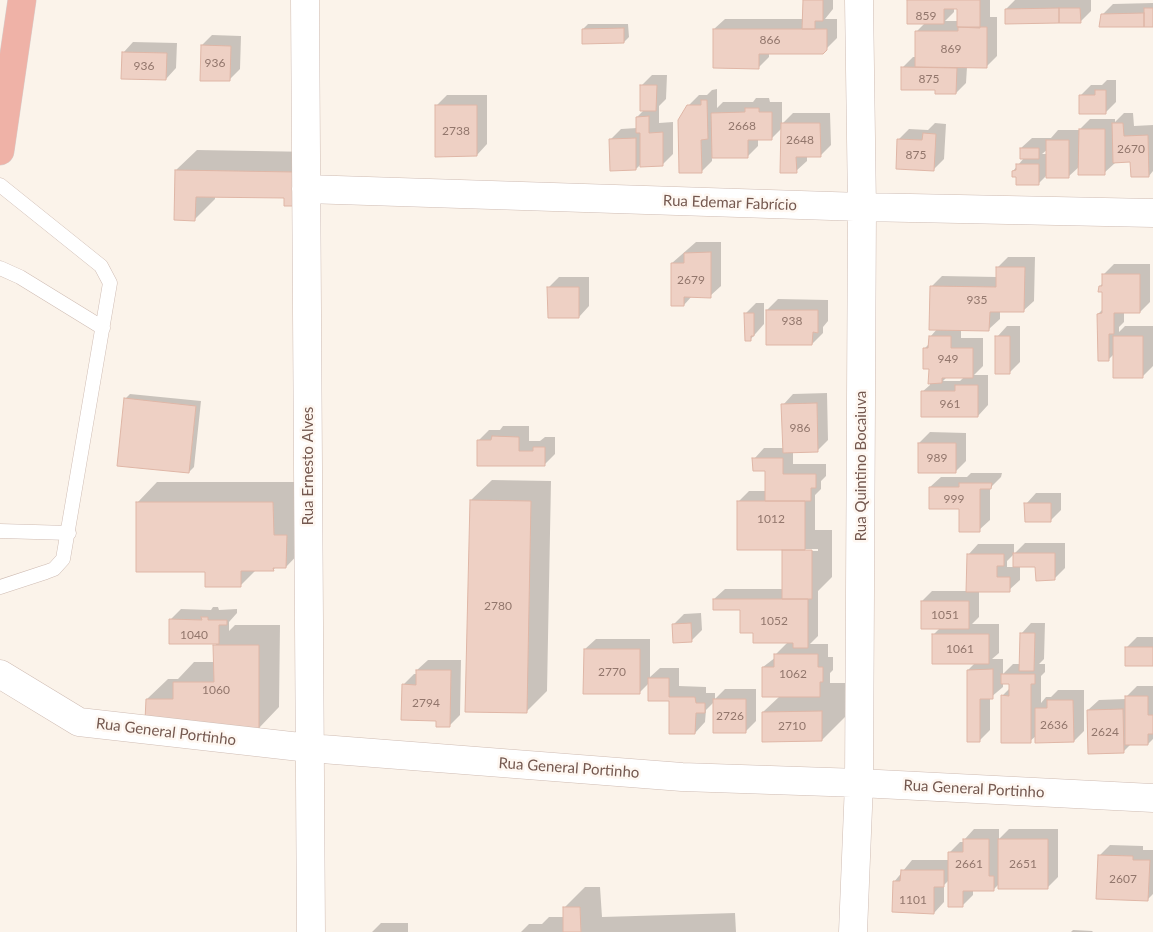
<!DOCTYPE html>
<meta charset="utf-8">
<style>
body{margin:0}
canvas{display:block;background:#fbf3ea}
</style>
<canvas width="1153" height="932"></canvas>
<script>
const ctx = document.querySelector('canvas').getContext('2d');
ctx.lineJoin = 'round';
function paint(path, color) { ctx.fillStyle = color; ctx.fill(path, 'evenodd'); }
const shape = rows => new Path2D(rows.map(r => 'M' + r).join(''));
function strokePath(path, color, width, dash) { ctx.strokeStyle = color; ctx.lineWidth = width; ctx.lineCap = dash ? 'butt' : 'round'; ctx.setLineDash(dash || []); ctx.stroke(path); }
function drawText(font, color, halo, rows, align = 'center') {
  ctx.font = font + ' Lato,sans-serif'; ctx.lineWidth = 5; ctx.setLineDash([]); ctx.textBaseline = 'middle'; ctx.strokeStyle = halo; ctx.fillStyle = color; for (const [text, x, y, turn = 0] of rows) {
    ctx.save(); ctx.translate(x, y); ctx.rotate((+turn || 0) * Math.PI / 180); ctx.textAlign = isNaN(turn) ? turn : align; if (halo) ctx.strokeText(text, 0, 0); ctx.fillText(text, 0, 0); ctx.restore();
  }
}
const shadow = shape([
 [804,0,833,0,833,9,825,19,837,19,837,38,822,53,769,53,769,57,758,68,714,29,725,19,804,19],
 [908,0,990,0,990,17,997,17,997,56,986,67,967,67,966,83,956,93,936,89,902,68,913,57,916,57,916,32,925,23],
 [954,7,958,7,959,21,945,21,954,12],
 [1015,0,1091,0,1091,11,1080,22,1006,9],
 [1153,3,1153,25,1103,14,1113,4],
 [588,24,628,24,629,37,624,42,583,29],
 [212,35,241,36,240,69,229,80,202,45],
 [133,42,177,43,176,68,166,79,123,53],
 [652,75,667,75,666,99,659,106,659,123,673,122,673,154,662,165,641,164,636,169,611,139,621,129,637,128,637,117,644,110,641,86],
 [1107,80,1116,80,1116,102,1105,113,1081,95,1091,85,1102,85],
 [717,89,717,108,723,102,753,102,756,98,769,98,770,102,782,102,782,124,793,113,830,113,831,145,820,156,807,156,807,161,796,171,782,128,772,138,758,138,758,146,748,156,712,157,712,161,701,172,688,106,699,95,707,95,712,90],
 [447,95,487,95,487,144,477,155,436,106],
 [1124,113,1133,113,1134,126,1153,125,1153,171,1149,176,1131,161,1115,163,1104,173,1080,166,1068,177,1047,175,1038,184,1017,176,1013,171,1024,158,1021,148,1032,138,1051,138,1058,130,1079,130,1090,119,1115,119,1115,122],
 [1048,149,1048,154,1042,154],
 [935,123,946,124,944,159,933,170,899,139,909,129,928,130],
 [197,150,315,152,285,197,215,196,215,199,195,219,176,170],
 [696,242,721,242,721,286,710,296,692,296,684,305,672,263],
 [1008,257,1035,257,1034,301,1023,311,1000,311,1000,319,989,329,961,329,961,338,983,338,983,366,974,375,988,375,988,405,978,416,922,392,930,385,930,368,924,349,930,343,930,337,938,328,931,287,942,276,997,277,998,267],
 [965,376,960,381,943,381,947,377],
 [1114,264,1150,264,1150,302,1140,312,1124,312,1124,322,1119,327,1119,332,1125,326,1153,326,1153,366,1143,376,1114,354,1108,360,1098,314,1103,309,1103,291,1100,286,1103,283,1103,275],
 [559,277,589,277,589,306,579,317,549,287],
 [778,299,828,300,828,321,823,327,823,333,812,344,767,310],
 [756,303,764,303,764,324,750,340,746,313],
 [1007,326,1020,326,1020,362,1010,372,997,337],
 [827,393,828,440,818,450,793,451,793,464,826,464,826,476,821,481,821,489,815,495,815,530,832,530,832,577,818,591,818,636,810,644,828,644,828,657,833,657,833,670,830,673,830,683,850,683,850,712,822,740,763,712,780,696,763,667,776,657,776,654,788,642,754,631,742,609,714,599,725,589,783,589,783,549,738,502,749,491,767,491,767,470,754,459,764,448,784,448,783,405,793,394],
 [802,549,818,549,818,551,802,551],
 [130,394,201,401,194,467,189,472,125,399],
 [503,426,529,426,529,441,540,441,545,437,555,437,555,454,545,464,479,440,489,430,500,430],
 [930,432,966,433,966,461,955,472,919,443],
 [971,473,1002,473,1001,477,990,488,990,520,979,530,960,508,930,487,941,477,967,477],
 [492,480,551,481,547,691,526,712,471,500],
 [157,482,294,482,294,515,307,515,306,546,286,567,276,567,273,570,256,570,240,586,206,571,137,503],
 [1036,493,1061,493,1061,510,1050,521,1026,504],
 [1025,543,1065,543,1065,568,1054,579,1037,566,1020,566,1020,580,1009,590,979,591,979,617,972,624,999,624,999,653,992,659,1003,659,1003,674,1013,664,1021,664,1021,634,1031,623,1045,623,1044,659,1039,664,1045,664,1045,672,1041,676,1041,703,1046,697,1051,697,1058,690,1084,690,1084,731,1074,741,1036,736,1030,741,1002,696,1011,687,1011,683,1003,683,1003,687,990,698,990,730,980,740,968,670,975,663,933,635,940,628,922,601,932,591,968,591,968,555,978,544,1014,544,1014,554],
 [1014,554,1014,567,1007,567,1007,561],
 [213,607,218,607,219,610,237,609,237,613,229,622,229,631,235,625,280,625,279,707,259,728,147,699,168,679,178,679,194,662,215,662,215,646,217,643,170,620,181,609,211,610],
 [701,613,702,630,691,641,673,625,684,614],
 [1137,637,1153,637,1153,664,1127,647],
 [596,639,650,639,650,677,660,668,679,668,679,686,706,687,706,693,715,693,715,699,725,689,756,689,756,721,746,731,714,702,706,710,705,722,695,733,670,700,649,683,639,693,585,649],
 [428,660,461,660,460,715,449,726,437,720,403,685,414,674,417,674,417,670],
 [1137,686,1153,686,1153,739,1148,744,1131,744,1123,752,1088,710,1099,700,1126,699,1126,697],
 [974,829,999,829,999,839,1009,829,1058,829,1058,877,1047,888,999,884,993,890,973,890,973,895,962,906,949,880,944,885,944,902,934,913,894,882,912,860,949,860,949,853,960,842,964,842,964,840],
 [1110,845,1143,846,1143,850,1153,850,1153,894,1148,899,1100,855],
 [585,887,600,887,602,917,735,913,736,932,521,932,529,924,542,924,549,917,564,917,564,908],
 [381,923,408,923,408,932,372,932],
 [1073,930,1093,931,1092,932,1071,932]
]);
const building = shape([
 [803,0,823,0,823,21,815,21,815,29,802,29,803,0],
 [907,0,980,0,980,28,957,27,957,9,944,9,944,24,907,24,907,0],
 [1059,8,1059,23,1005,24,1005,9,1059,8],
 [1059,8,1080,8,1081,23,1059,23,1059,8],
 [1144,8,1153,8,1153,27,1144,27,1144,8],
 [1144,13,1144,27,1099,27,1101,14,1144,13],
 [958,27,987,27,987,68,915,67,915,31,958,31,958,27],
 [624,28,624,43,582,44,582,29,624,28],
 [713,29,827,29,827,50,823,54,759,54,759,69,713,68,713,29],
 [201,45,231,46,230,81,200,81,201,45],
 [122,52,167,53,166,80,121,79,122,52],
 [901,67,957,68,956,94,935,94,935,90,901,90,901,67],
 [640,85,657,85,656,111,640,111,640,85],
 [1095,90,1106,90,1106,114,1079,114,1079,95,1095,95,1095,90],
 [701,100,707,100,708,139,701,140,702,173,679,173,678,120,687,105,701,105,701,100],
 [435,105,477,105,477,156,435,157,435,105],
 [745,108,759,108,759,112,772,112,772,140,748,140,748,158,712,158,711,113,745,112,745,108],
 [649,116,649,133,663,132,663,166,640,167,640,133,636,133,636,117,649,116],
 [781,123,820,123,821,157,796,157,797,173,780,173,781,123],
 [1112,123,1123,123,1124,136,1148,135,1149,177,1131,177,1130,162,1113,163,1112,123],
 [1079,129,1105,129,1105,175,1078,175,1079,129],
 [923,133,936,134,934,171,896,169,897,139,922,140,923,133],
 [636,138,636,170,610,171,609,139,636,138],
 [1046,140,1069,140,1069,178,1046,178,1046,140],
 [1020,148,1039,148,1039,159,1020,159,1020,148],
 [1016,164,1039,164,1039,185,1016,185,1016,177,1012,177,1012,171,1016,170,1016,164],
 [175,170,295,172,295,206,284,206,284,198,196,197,195,221,174,220,175,170],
 [711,252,711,298,684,297,684,306,671,306,671,263,684,263,684,253,711,252],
 [996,267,1025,267,1024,312,990,312,989,331,929,330,930,286,996,287,996,267],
 [1102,274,1140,274,1140,313,1114,313,1114,334,1109,334,1109,361,1098,361,1097,314,1102,313,1102,292,1098,292,1099,286,1102,286,1102,274],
 [547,287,579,287,579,318,548,318,547,287],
 [766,310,818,310,818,333,813,332,812,345,766,345,766,310],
 [744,313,754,313,754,336,751,336,751,341,745,341,744,313],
 [929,336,951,336,951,348,973,348,973,378,942,378,942,383,928,384,929,369,923,369,923,348,928,348,929,336],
 [995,336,1010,336,1010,374,995,374,995,336],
 [1113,336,1143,336,1143,378,1113,378,1113,336],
 [955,385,978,385,978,417,921,417,921,391,955,391,955,385],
 [124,398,196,406,189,473,117,466,124,398],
 [817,403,818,452,783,453,781,404,817,403],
 [492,436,519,437,519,451,533,451,533,447,545,447,545,466,477,466,477,440,491,440,492,436],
 [918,443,956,443,956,473,918,473,918,443],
 [752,458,783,458,783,474,816,474,816,488,811,488,811,501,765,501,765,471,753,471,752,458],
 [959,483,992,483,991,489,980,489,980,532,959,532,959,509,929,509,929,487,959,487,959,483],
 [470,500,531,501,527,713,465,712,470,500],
 [737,501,805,501,805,550,737,550,737,501],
 [136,502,273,502,274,535,287,535,286,568,273,568,274,571,241,571,241,587,205,587,205,572,136,572,136,502],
 [1024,503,1051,503,1051,522,1025,522,1024,503],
 [782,550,812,550,812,599,782,599,782,550],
 [1013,553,1055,553,1055,580,1036,581,1035,567,1013,567,1013,553],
 [967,554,1004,554,1004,566,997,566,997,577,1010,577,1010,592,966,592,967,554],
 [713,599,808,599,808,648,793,648,793,643,753,643,753,633,740,633,740,610,713,610,713,599],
 [921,601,969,601,969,629,921,629,921,601],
 [201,617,208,617,208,620,227,620,227,625,219,625,219,644,169,644,169,619,202,620,201,617],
 [691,623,692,642,673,643,672,624,691,623],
 [1020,633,1035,633,1034,671,1019,671,1020,633],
 [932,634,989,634,989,664,932,664,932,634],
 [213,645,259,645,259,729,145,720,146,699,173,699,173,682,214,682,213,645],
 [1125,647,1153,647,1153,666,1125,666,1125,647],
 [584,649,640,649,640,694,583,694,584,649],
 [774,654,818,654,818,667,823,667,823,682,820,682,820,697,762,697,762,667,774,667,774,654],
 [993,669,993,699,980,699,980,742,967,742,967,670,993,669],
 [416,670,451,670,450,727,436,727,436,721,401,720,402,684,416,685,416,670],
 [1001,674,1035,674,1035,684,1031,684,1031,743,1001,743,1001,695,1009,696,1009,684,1001,684,1001,674],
 [648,678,669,678,669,697,695,697,696,703,705,703,705,713,696,713,695,734,669,734,669,701,648,701,648,678],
 [1125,696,1148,696,1148,715,1153,715,1153,734,1148,734,1148,745,1125,745,1125,696],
 [713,699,746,699,746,733,713,733,713,699],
 [1047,700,1073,700,1074,742,1035,743,1035,708,1047,708,1047,700],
 [1123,709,1124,753,1088,754,1087,710,1123,709],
 [822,711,822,741,762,742,762,712,822,711],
 [963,839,989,839,989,876,994,876,994,891,963,891,963,907,948,907,948,852,963,852,963,839],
 [998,839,1048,839,1048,889,998,889,998,839],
 [1098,855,1133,856,1133,860,1150,860,1148,901,1096,899,1098,855],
 [901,870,944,870,944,887,934,887,934,914,892,912,893,881,900,881,901,870],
 [563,907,580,907,581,932,563,932,563,907]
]);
const lane = shape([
 [0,185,101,266,110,283,63,559,54,569,46,572,0,587],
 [0,268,20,277,103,328],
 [0,531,69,533]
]);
const street = shape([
 [305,0,311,932],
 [306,189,862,207,1153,213],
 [0,674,79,722,309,748,682,777,859,783,1153,798],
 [853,932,859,783,862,207,859,0]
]);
const highway = shape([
 [0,151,22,0]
]);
const numberNames = [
 ["859",926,16],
 ["866",770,40],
 ["869",951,49],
 ["936",215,63],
 ["936",144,66],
 ["875",929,79],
 ["2668",742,126],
 ["2738",456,131],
 ["2648",800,140],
 ["2670",1131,149],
 ["875",916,155],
 ["2679",691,280],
 ["935",977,300],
 ["938",792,321],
 ["949",948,359],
 ["961",950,404],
 ["986",800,428],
 ["989",937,458],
 ["999",954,499],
 ["1012",771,519],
 ["2780",498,606],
 ["1051",945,615],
 ["1052",774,621],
 ["1040",194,635],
 ["1061",960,649],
 ["2770",612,672],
 ["1062",793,674],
 ["1060",216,690],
 ["2794",426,703],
 ["2726",730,716],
 ["2636",1054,725],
 ["2710",792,726],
 ["2624",1105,732],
 ["2661",969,864],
 ["2651",1023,864],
 ["2607",1123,879],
 ["1101",913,900]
];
const streetNames = [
 ["Rua Edemar Fabrício",730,203,2],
 ["Rua Ernesto Alves",308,466,-90],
 ["Rua Quintino Bocaiuva",861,466,-90],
 ["Rua General Portinho",166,732,7],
 ["Rua General Portinho",569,768,4],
 ["Rua General Portinho",974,789,3]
];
paint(shadow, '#0003');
paint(building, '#eed0c4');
strokePath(building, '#dfb6a6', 1);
strokePath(lane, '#cfbcb3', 15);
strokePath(street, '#cfbcb3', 29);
strokePath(highway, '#d8d0ce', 29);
strokePath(lane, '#fff', 14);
strokePath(street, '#fff', 28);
strokePath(highway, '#efb2a7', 28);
drawText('12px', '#92766c', null, numberNames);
drawText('15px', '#74584f', '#fef7f1', streetNames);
</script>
